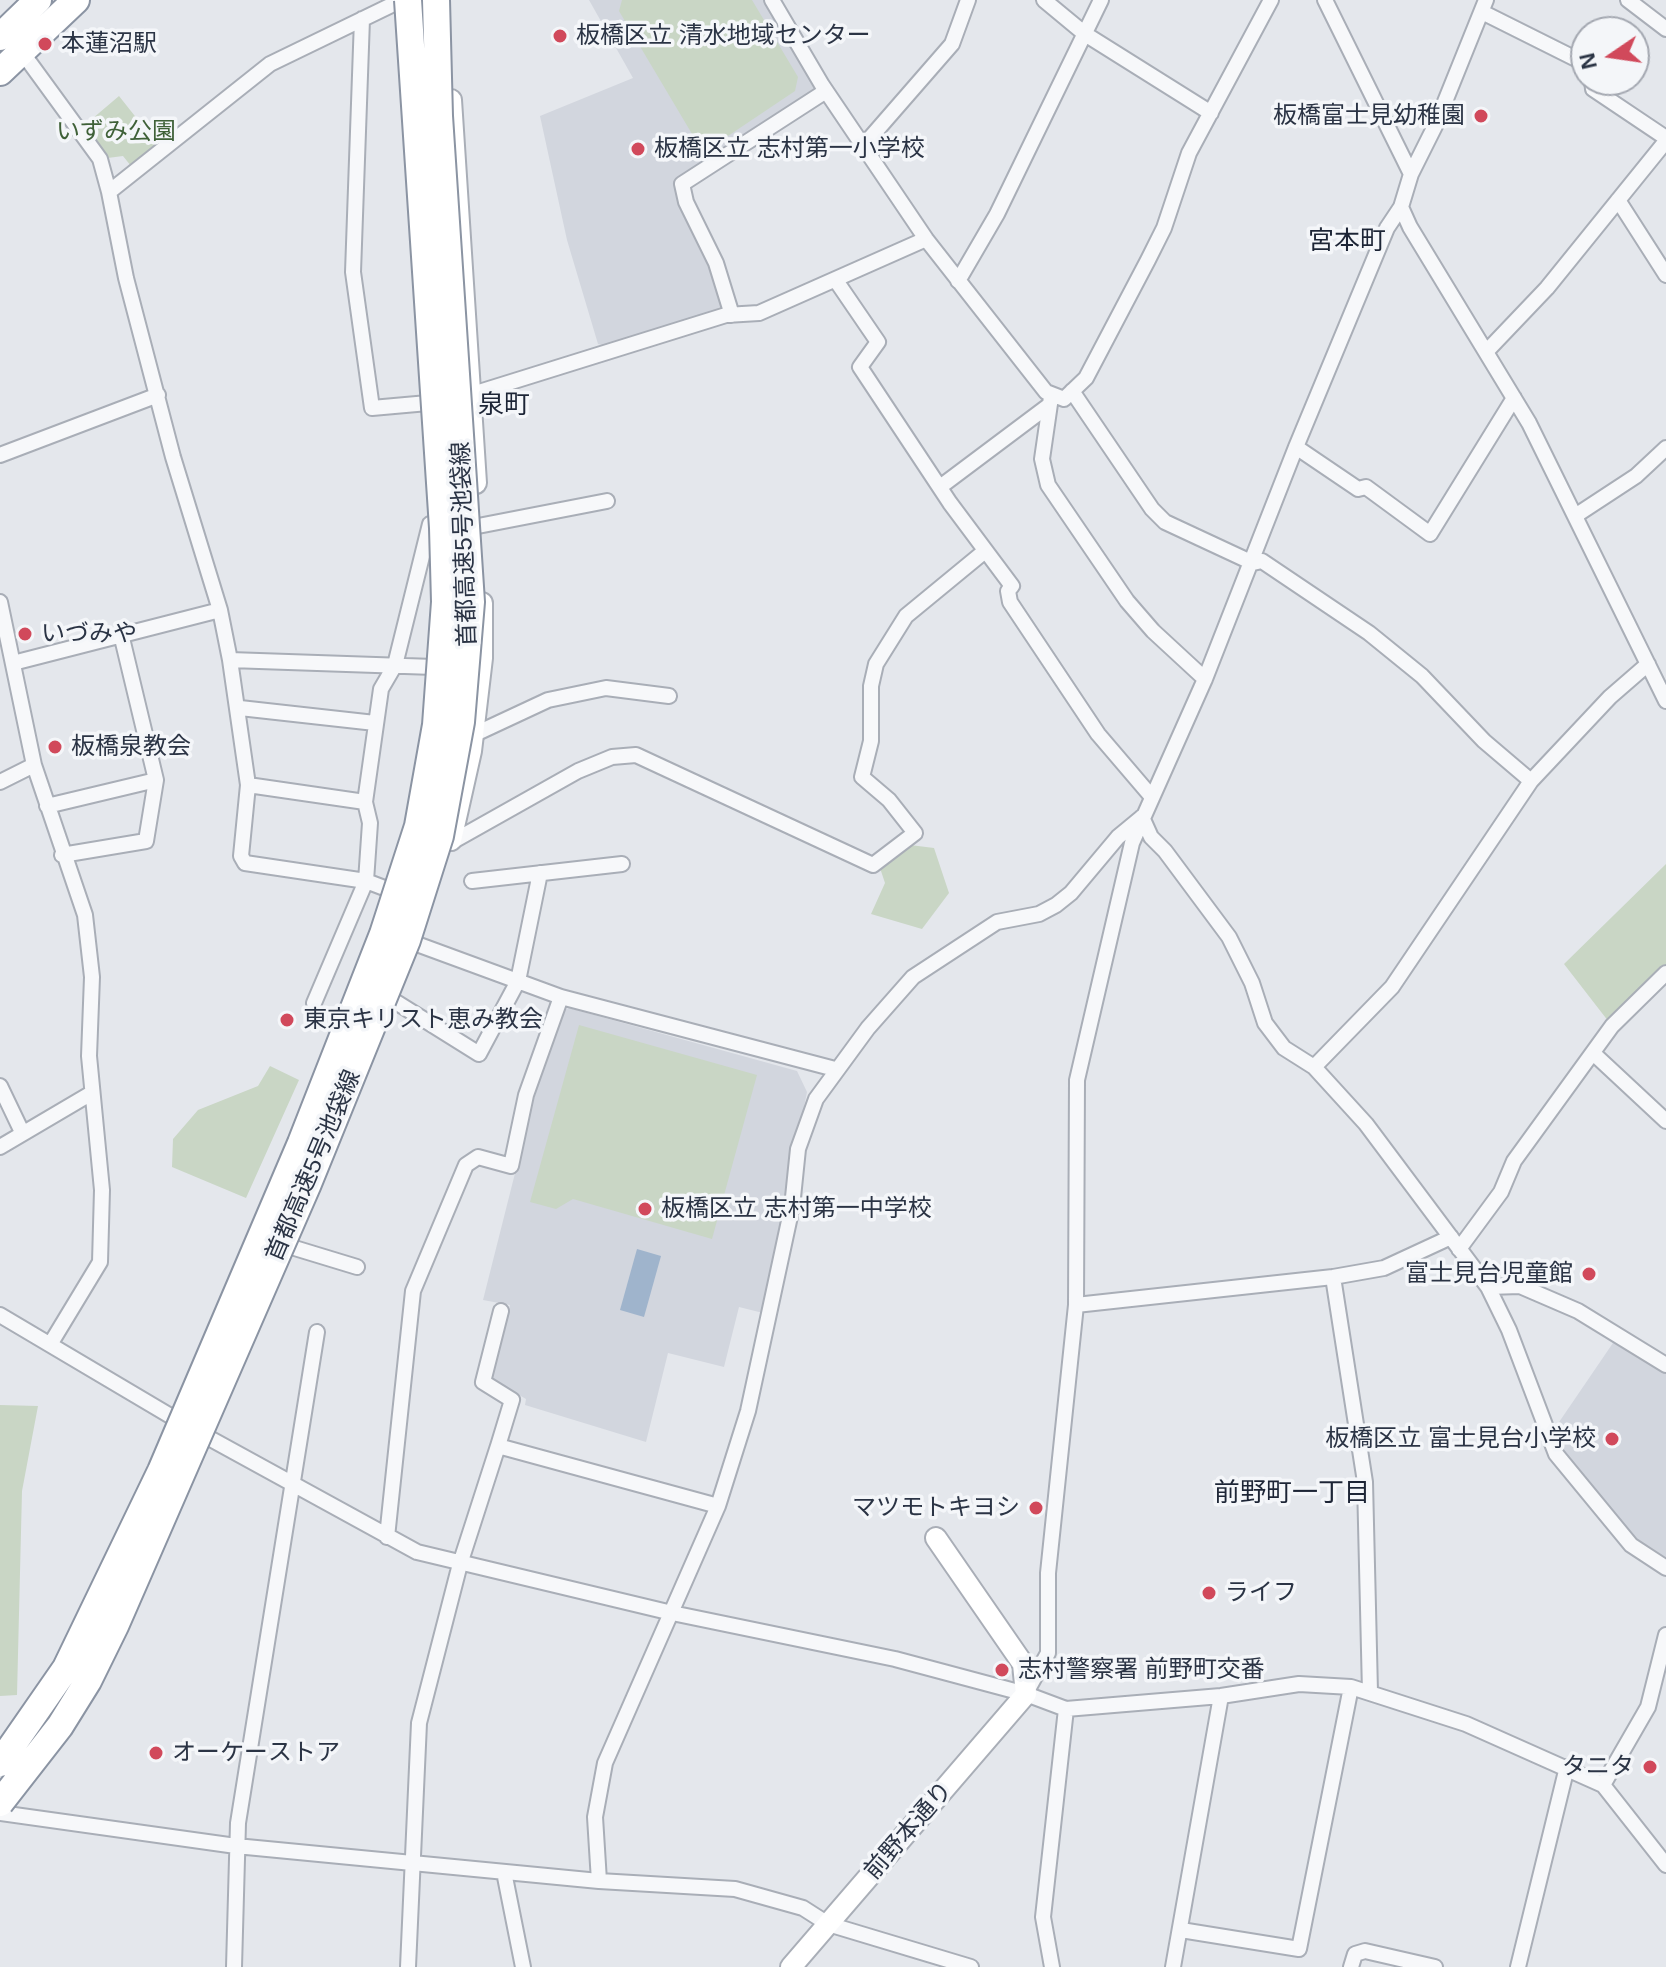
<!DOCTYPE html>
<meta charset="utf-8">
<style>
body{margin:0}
#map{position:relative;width:1666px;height:1967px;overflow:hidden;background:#e4e7ec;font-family:Helvetica,sans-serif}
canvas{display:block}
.north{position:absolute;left:1570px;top:16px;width:80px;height:80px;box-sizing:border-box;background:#f4f6f9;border:2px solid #a4a8b1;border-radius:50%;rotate:257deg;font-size:22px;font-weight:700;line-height:32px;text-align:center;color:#2b3445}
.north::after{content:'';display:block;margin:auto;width:28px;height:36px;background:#d1495b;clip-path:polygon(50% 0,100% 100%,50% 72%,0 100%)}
</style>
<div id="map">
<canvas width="1666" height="1967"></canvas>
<div class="north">N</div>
</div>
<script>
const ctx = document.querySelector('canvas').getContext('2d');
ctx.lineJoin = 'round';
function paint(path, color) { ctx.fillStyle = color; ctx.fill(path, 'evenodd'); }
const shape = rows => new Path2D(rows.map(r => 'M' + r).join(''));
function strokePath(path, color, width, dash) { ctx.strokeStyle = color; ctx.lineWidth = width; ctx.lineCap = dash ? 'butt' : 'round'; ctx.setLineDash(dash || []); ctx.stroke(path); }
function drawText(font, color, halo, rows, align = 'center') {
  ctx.font = font + ' Helvetica,"Noto Sans JP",sans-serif'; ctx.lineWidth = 7; ctx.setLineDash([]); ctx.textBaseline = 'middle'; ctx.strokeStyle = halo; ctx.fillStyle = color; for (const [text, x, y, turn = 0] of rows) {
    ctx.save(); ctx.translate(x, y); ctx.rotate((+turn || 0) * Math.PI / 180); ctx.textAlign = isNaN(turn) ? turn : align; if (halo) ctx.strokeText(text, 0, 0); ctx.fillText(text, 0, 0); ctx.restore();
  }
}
const built = shape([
 [589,0,765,0,815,86,812,94,677,183,726,307,721,313,606,346,598,344,567,240,540,116,633,78],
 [569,1008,797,1071,807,1092,763,1313,739,1307,724,1367,668,1353,646,1442,525,1405,526,1399,492,1379,510,1305,483,1300,534,1098,564,1010],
 [1615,1340,1666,1371,1666,1560,1634,1541,1562,1450,1555,1428]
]);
const green = shape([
 [622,0,752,0,798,77,795,91,713,146,698,144,619,11],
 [119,96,142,125,150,123,168,146,135,171,123,156,100,159,79,130],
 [910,845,934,848,949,893,922,929,871,914,885,883,880,868],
 [1666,864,1666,972,1612,1026,1564,964],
 [579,1025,757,1075,712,1239,573,1199,556,1209,530,1202],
 [270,1066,299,1080,246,1198,172,1167,173,1139,198,1110,258,1086],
 [0,1405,38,1406,22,1491,17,1695,0,1696]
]);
const water = shape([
 [637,1249,661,1256,644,1317,620,1310]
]);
const street = shape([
 [772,0,822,85,926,239,1046,392,1064,399,1086,378,1148,260,1164,228,1189,153,1271,0],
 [1044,0,1085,34,1211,113],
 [1325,0,1411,174],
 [1628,0,1666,29],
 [1482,12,1586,64],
 [362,19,353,272,372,408,439,402],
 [22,52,100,159,109,192,126,278,173,457,220,610,230,660,248,785,241,856,245,863,366,881,370,823,365,802,381,689,395,665,430,524],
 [1592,80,1593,89,1666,138],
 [864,145,952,44,968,0],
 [109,192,270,64,402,0],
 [1618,200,1666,275],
 [1401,207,1410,227,1529,423,1666,701],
 [958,281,997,214,1101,0],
 [837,282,878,342,860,367,950,503,1012,586,1008,591,1010,602,1098,734,1151,796],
 [732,315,716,263,686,202,682,184,826,91],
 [1486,352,1547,288,1666,141],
 [1072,391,1152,509,1165,522,1253,563,1262,561,1369,633,1422,676,1484,741,1531,781],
 [463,397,726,315,759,313,926,239],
 [1051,397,1042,459,1048,485,1127,601,1153,631,1205,679],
 [1296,447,1358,489,1366,487,1430,534,1514,398],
 [0,455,158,395],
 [940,487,1048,406],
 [1575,516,1636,476,1666,448],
 [478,526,607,501],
 [0,602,34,765,85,915,92,977,89,1056,102,1190,100,1262,51,1343],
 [230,660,434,667],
 [13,663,220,610],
 [240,708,375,723],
 [473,735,548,700,606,688,669,696],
 [0,782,34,765],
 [248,785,365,802],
 [47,806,156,780],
 [1142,817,1151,837,1165,851,1229,937,1252,983,1265,1023,1284,1048,1314,1067,1366,1124,1488,1287,1509,1330,1556,1454,1631,1545,1666,1568],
 [450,843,578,771,612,757,636,755,873,865,915,833,889,800,862,777,871,741,871,686,876,664,906,616,985,551],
 [62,855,146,841,156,780,121,634],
 [472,881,622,864],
 [414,943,561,997,835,1069],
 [391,999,479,1054,518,981,540,873],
 [314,1003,366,881,387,889],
 [1593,1053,1666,1121],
 [1314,1067,1392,987,1531,781,1610,697,1648,664],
 [0,1086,22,1132],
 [0,1147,90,1094],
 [288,1246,357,1267],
 [1459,1249,1501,1192,1514,1161,1612,1026,1666,973],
 [1333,1277,1365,1482,1370,1692],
 [1488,1287,1520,1286,1578,1311,1666,1365],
 [1076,1305,1333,1277,1384,1268,1451,1237],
 [501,1311,483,1382,512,1400,498,1446,718,1506],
 [0,1315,189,1427,417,1552,672,1613,895,1659,1026,1694,1066,1709,1221,1696,1299,1684,1351,1687,1466,1724,1603,1785,1666,1865],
 [387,1537,413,1291,466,1165,478,1157,511,1166,526,1095,561,997],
 [1026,1693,1048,1653,1048,1573,1076,1305,1077,1080,1132,843,1205,679,1296,447,1387,228,1401,207,1411,174,1436,124,1486,0],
 [1603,1785,1648,1707,1666,1635],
 [0,1813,236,1846,599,1881,735,1889,803,1908,828,1924,971,1967],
 [504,1872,523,1967],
 [599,1881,595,1817,605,1763,718,1506,748,1411,792,1207,798,1149,816,1099,868,1028,913,977,997,922,1039,914,1056,905,1071,893,1118,837,1141,818],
 [1181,1930,1299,1949,1351,1687],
 [234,1967,238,1823,317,1332],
 [408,1967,419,1723,460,1564,498,1446],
 [1052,1967,1043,1917,1066,1709],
 [1173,1967,1221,1696],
 [1351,1967,1355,1954,1365,1951,1435,1967],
 [1518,1967,1567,1767]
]);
const secondary = shape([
 [451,100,476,483],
 [451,840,471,751,482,658,482,603],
 [791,1967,1026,1694,1023,1664,936,1538]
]);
const highway = shape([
 [0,37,38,0],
 [0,72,76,0]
]);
const highwayBridge = shape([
 [0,1763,66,1668,161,1471,301,1143,383,934,418,826,436,725,445,602,443,528,408,0],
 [0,1803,60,1726,88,1681,115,1626,307,1186,407,940,440,836,461,722,471,602,439,116,436,0]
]);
const markers = [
 [560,36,8,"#d1495b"],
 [45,44,8,"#d1495b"],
 [1481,116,8,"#d1495b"],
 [638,149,8,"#d1495b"],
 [25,634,8,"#d1495b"],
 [55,747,8,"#d1495b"],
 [287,1020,8,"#d1495b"],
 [645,1209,8,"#d1495b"],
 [1589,1274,8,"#d1495b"],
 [1612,1439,8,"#d1495b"],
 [1036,1508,8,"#d1495b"],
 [1209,1593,8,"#d1495b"],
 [1002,1670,8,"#d1495b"],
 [156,1753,8,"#d1495b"],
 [1650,1767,8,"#d1495b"]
];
const poiNames = [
 ["板橋区立 清水地域センター",576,36],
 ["本蓮沼駅",61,44],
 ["板橋富士見幼稚園",1465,116,"right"],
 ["板橋区立 志村第一小学校",654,149],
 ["いづみや",41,634],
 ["板橋泉教会",71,747],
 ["東京キリスト恵み教会",303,1020],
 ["板橋区立 志村第一中学校",661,1209],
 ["富士見台児童館",1573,1274,"right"],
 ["板橋区立 富士見台小学校",1596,1439,"right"],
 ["マツモトキヨシ",1020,1508,"right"],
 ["ライフ",1225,1593],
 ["志村警察署 前野町交番",1018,1670],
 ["オーケーストア",172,1753],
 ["タニタ",1634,1767,"right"]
];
const parkNames = [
 ["いずみ公園",116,132]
];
const streetNames = [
 ["首都高速5号池袋線",465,544,-92],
 ["首都高速5号池袋線",314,1166,-67],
 ["前野本通り",909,1831,-49]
];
const neighbourhoodNames = [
 ["宮本町",1347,242],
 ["泉町",504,406],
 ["前野町一丁目",1292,1494]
];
paint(built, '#d2d6de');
paint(green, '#c9d6c5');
paint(water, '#9fb4cc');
strokePath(street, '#a9aeb7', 18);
strokePath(secondary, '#a9aeb7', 24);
strokePath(highway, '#8b94a3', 30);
strokePath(street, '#f7f8fa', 14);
strokePath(secondary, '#fff', 20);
strokePath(highway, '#fff', 26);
strokePath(highwayBridge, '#8b94a3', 30, []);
strokePath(highwayBridge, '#fff', 26);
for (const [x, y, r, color] of markers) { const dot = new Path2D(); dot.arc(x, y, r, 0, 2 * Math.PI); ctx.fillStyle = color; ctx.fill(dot); strokePath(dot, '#f4f6f9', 3); }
drawText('24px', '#2b3445', '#f4f6f9', poiNames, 'left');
drawText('24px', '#3f6138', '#f4f6f9', parkNames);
drawText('24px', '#2b3445', '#f4f6f9', streetNames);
drawText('26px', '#1d2536', '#f4f6f9', neighbourhoodNames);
</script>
